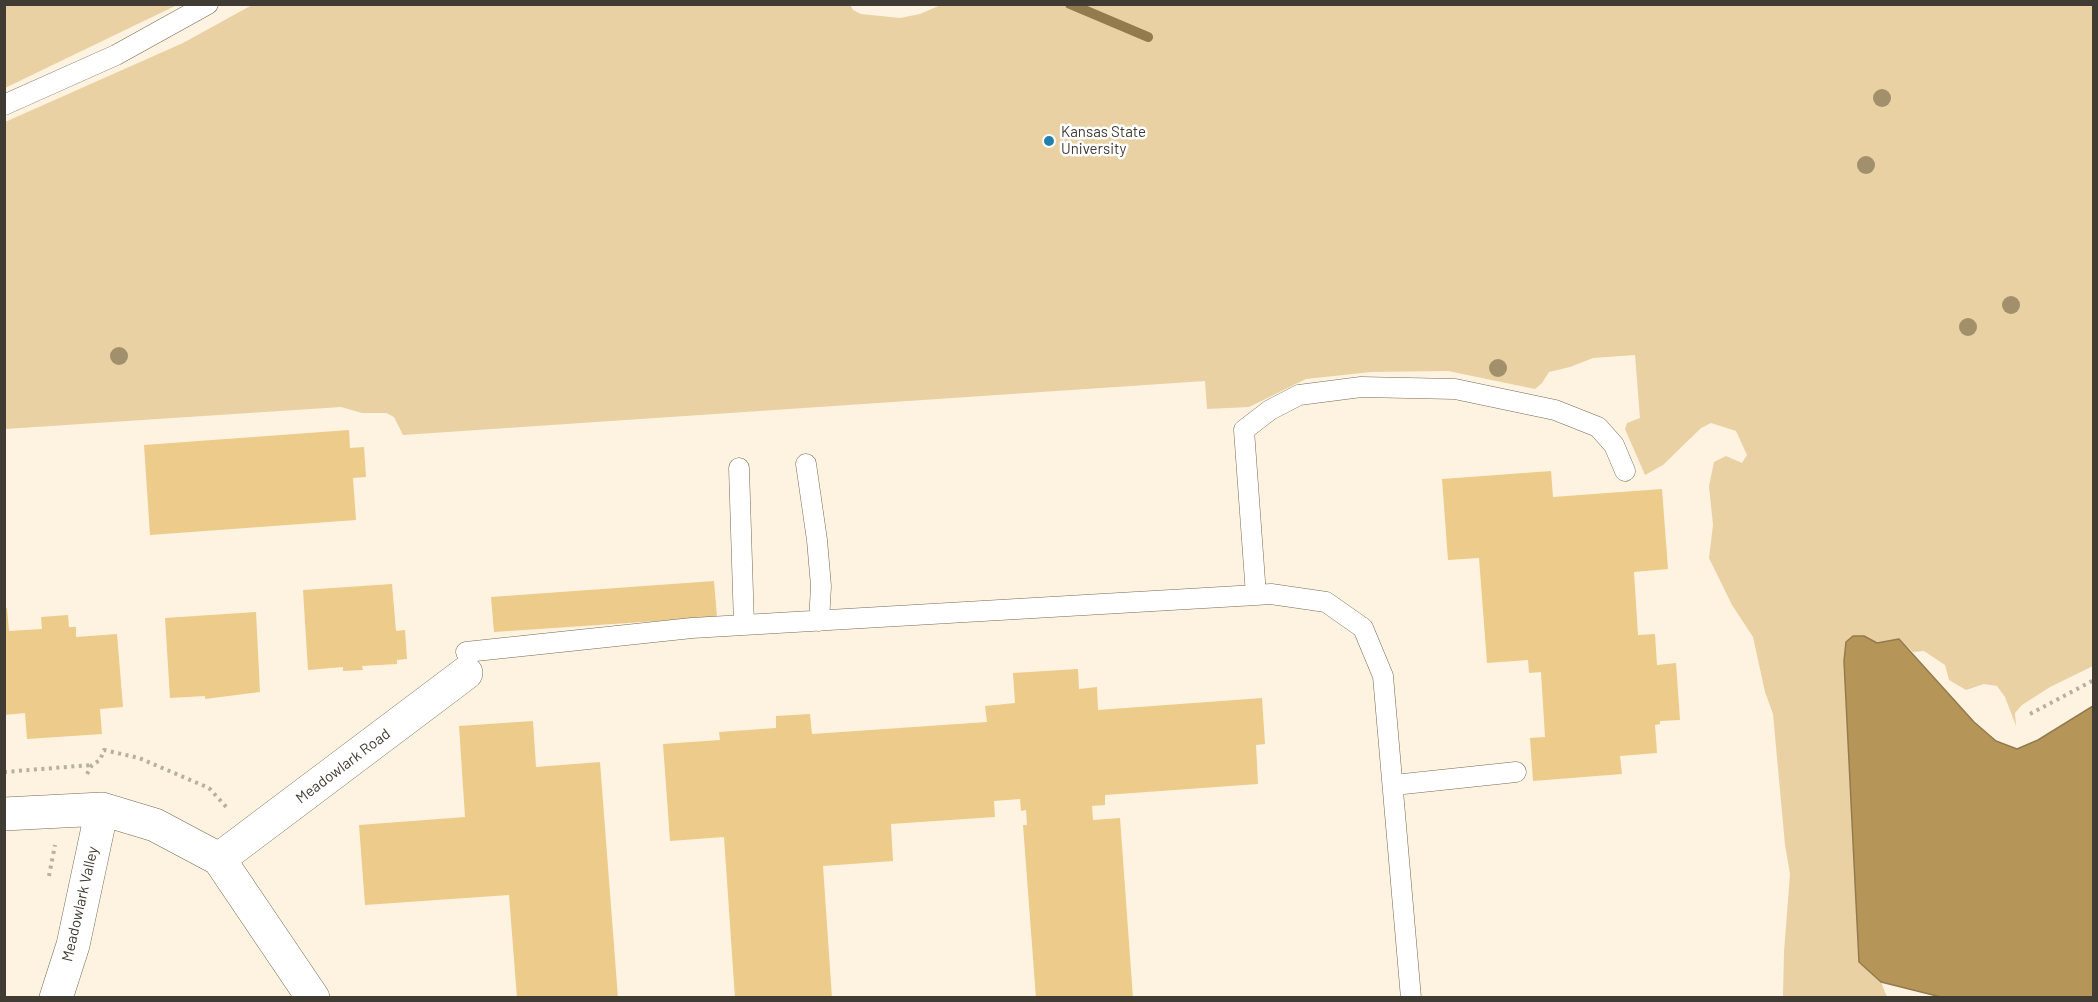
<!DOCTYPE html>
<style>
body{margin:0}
#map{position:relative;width:2098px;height:1002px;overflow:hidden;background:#fdf3e0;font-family:Barlow,sans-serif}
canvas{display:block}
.frame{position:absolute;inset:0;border:6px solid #413c33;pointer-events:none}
</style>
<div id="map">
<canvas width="2098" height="1002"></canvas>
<div class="frame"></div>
</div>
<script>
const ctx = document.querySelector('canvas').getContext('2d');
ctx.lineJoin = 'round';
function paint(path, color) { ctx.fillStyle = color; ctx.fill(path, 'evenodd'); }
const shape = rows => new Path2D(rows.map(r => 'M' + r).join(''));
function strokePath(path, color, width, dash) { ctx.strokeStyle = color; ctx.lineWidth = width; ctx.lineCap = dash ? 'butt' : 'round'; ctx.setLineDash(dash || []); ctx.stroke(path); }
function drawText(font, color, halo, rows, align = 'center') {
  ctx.font = font + ' Barlow,sans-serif'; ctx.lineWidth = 5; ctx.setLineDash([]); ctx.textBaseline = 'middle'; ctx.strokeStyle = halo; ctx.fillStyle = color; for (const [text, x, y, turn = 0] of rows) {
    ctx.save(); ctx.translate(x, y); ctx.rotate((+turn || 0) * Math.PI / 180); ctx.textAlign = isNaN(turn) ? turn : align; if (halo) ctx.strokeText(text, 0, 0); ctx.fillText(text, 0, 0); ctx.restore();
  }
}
const green = shape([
 [5,4,177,4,177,5,5,88],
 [850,4,853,10,861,14,900,18,920,14,943,4,2093,5,2093,666,2050,687,2022,705,2015,713,2016,726,2005,697,1997,686,1984,684,1966,690,1949,680,1945,665,1924,651,1913,652,1899,639,1877,643,1864,636,1844,661,1859,962,1881,982,1887,997,1783,997,1784,952,1790,874,1785,845,1773,714,1765,692,1753,637,1732,605,1709,558,1713,525,1709,486,1714,462,1726,456,1742,463,1747,455,1736,431,1711,423,1701,428,1663,465,1645,475,1625,429,1627,423,1640,418,1635,355,1593,358,1570,367,1549,372,1542,383,1535,389,1448,371,1371,372,1306,379,1249,407,1207,409,1205,381,403,435,394,417,386,413,362,413,341,407,5,429,5,122,183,43,252,5]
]);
const water = shape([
 [1853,636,1864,636,1877,643,1899,639,1974,722,1996,741,2017,749,2038,740,2093,706,2093,997,1941,997,1881,982,1859,962,1844,661,1846,642,1853,636]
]);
const stream = shape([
 [1070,4,1148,37]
]);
const building = shape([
 [349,430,350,448,364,447,366,477,353,478,356,520,150,535,144,445],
 [1551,471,1553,497,1662,489,1668,569,1634,572,1638,635,1655,634,1657,665,1676,663,1680,720,1660,721,1660,724,1655,725,1657,753,1620,756,1622,774,1533,781,1530,738,1545,737,1541,672,1529,673,1528,660,1487,663,1479,558,1448,560,1442,479],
 [714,581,717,617,494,632,491,597],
 [392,584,396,631,405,630,407,659,397,660,397,664,362,666,363,670,343,671,343,667,308,670,303,590],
 [4,608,7,608,9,631,42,629,41,617,68,615,69,627,76,627,76,637,117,634,123,707,100,709,102,734,27,739,25,713,4,715],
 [256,612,260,692,205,699,205,696,170,698,165,618],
 [1078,669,1079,689,1097,687,1098,710,1262,698,1265,744,1256,745,1258,784,1105,795,1105,805,1092,806,1093,820,1120,818,1133,998,1036,998,1023,825,1027,825,1026,810,1021,811,1020,799,994,801,995,817,891,824,893,861,823,866,832,998,735,998,724,837,670,841,663,744,720,740,719,732,776,728,776,716,810,714,812,734,987,722,985,706,1015,703,1013,673],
 [533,721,536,767,600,762,618,998,517,998,509,895,365,905,359,825,465,817,459,726]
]);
const path = shape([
 [2030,714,2094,680],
 [4,772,91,765],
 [87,774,92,765,100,760,104,750,139,758,209,788,229,810],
 [49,876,55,845]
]);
const service = shape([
 [4,105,116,55,208,4],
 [806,464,817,540,821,586,819,621],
 [739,468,744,625],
 [1256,595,1244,430,1270,410,1299,395,1361,387,1455,389,1555,410,1598,427,1614,445,1625,471],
 [466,652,692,628,1256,595,1271,594,1326,602,1363,628,1383,676,1411,998],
 [1394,785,1516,772]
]);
const minor = shape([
 [4,814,102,809,155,825,219,859,466,673],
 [219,859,313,998],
 [56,998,73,945,102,809]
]);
const trees = [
 [1882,98],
 [1866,165],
 [2011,305],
 [1968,327],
 [119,356],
 [1498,368]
];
const markers = [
 [1049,141,6,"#2180ac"]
];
const poiNames = [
 ["Kansas State",1061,132],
 ["University",1061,149]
];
const streetNames = [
 ["Meadowlark Road",343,766,-37],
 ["Meadowlark Valley",80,904,-77]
];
paint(green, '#e9d1a4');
paint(water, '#b69658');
strokePath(water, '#937b4d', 1.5);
strokePath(stream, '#937b4d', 10);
paint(building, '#edcb8b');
strokePath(service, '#756a55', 21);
strokePath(minor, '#756a55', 34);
strokePath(path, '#b7af9f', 4, [3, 4.5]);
strokePath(service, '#fff', 20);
strokePath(minor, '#fff', 33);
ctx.fillStyle = '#a1906b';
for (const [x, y] of trees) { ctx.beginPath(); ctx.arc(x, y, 9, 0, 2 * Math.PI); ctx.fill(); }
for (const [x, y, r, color] of markers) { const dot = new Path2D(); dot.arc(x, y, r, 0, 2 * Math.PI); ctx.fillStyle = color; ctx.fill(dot); strokePath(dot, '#fff', 2); }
drawText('15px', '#413c33', '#fff', poiNames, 'left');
drawText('15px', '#413c33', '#fff', streetNames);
</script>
